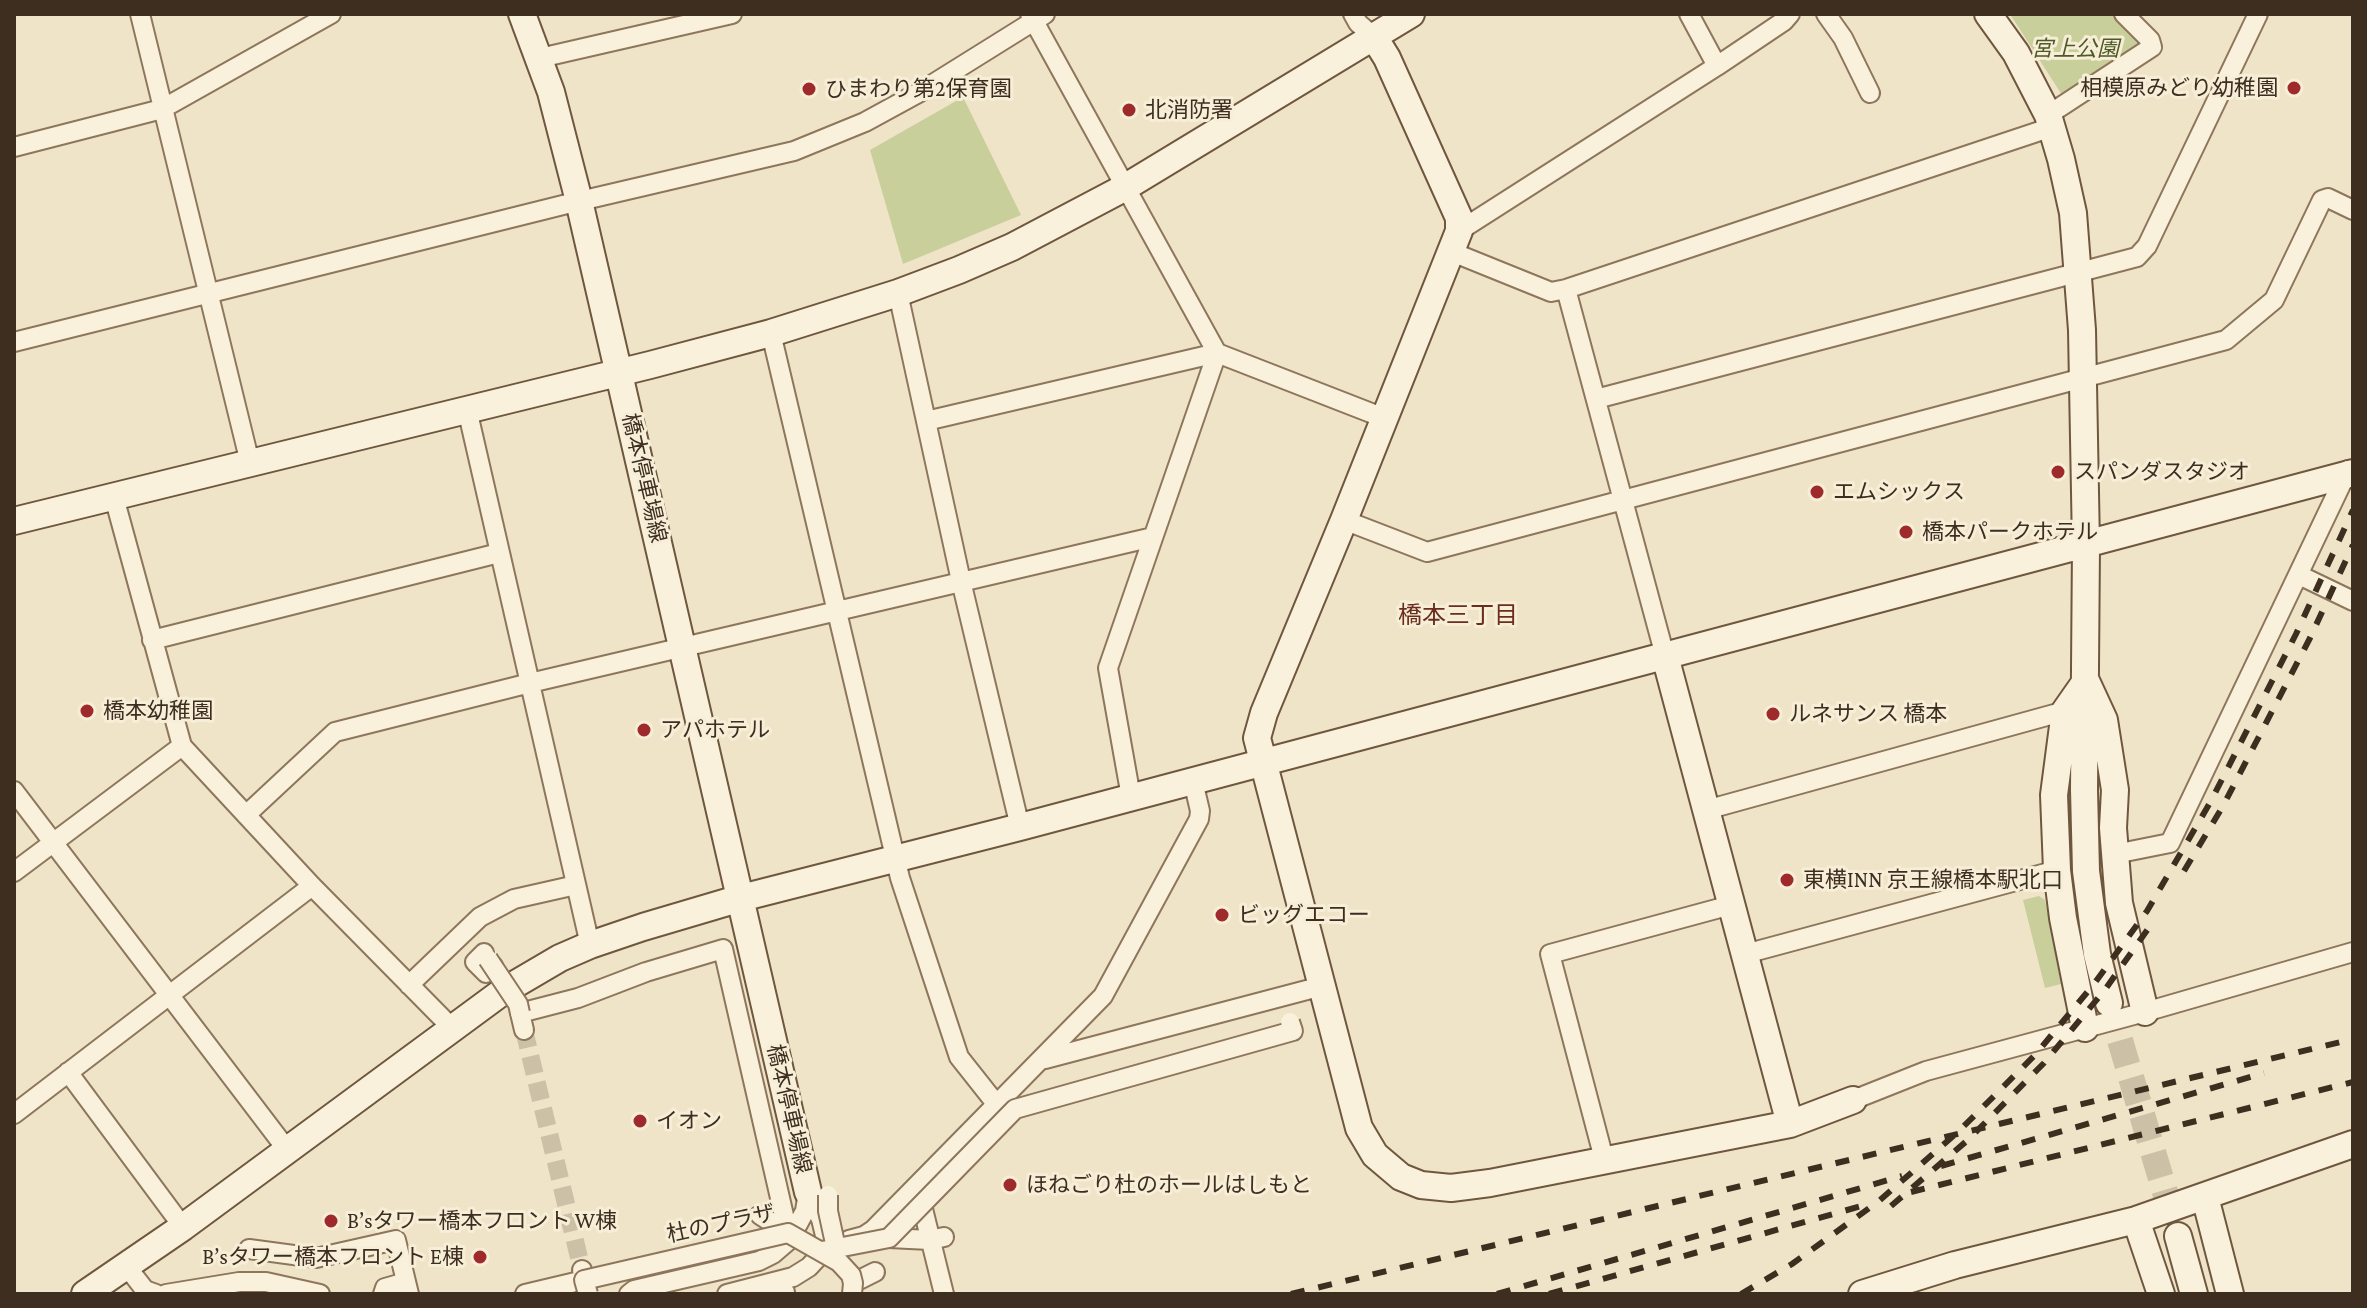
<!DOCTYPE html>
<meta charset="utf-8">
<style>
body{margin:0}
#map{position:relative;width:2367px;height:1308px;overflow:hidden;background:#f0e4c8;font-family:"Crimson Pro",serif}
canvas{display:block}
.frame{position:absolute;inset:0;border:16px solid #3d2e20;pointer-events:none}
</style>
<div id="map">
<canvas width="2367" height="1308"></canvas>
<div class="frame"></div>
</div>
<script>
const ctx = document.querySelector('canvas').getContext('2d');
ctx.lineJoin = 'round';
function paint(path, color) { ctx.fillStyle = color; ctx.fill(path, 'evenodd'); }
const shape = rows => new Path2D(rows.map(r => 'M' + r).join(''));
function strokePath(path, color, width, dash) { ctx.strokeStyle = color; ctx.lineWidth = width; ctx.lineCap = dash ? 'butt' : 'round'; ctx.setLineDash(dash || []); ctx.stroke(path); }
function drawText(font, color, halo, rows, align = 'center') {
  ctx.font = font + ' "Crimson Pro","Noto Sans JP",serif'; ctx.lineWidth = 6; ctx.setLineDash([]); ctx.textBaseline = 'middle'; ctx.strokeStyle = halo; ctx.fillStyle = color; for (const [text, x, y, turn = 0] of rows) {
    ctx.save(); ctx.translate(x, y); ctx.rotate((+turn || 0) * Math.PI / 180); ctx.textAlign = isNaN(turn) ? turn : align; if (halo) ctx.strokeText(text, 0, 0); ctx.fillText(text, 0, 0); ctx.restore();
  }
}
const green = shape([
 [2010,14,2115,14,2141,40,2140,49,2062,95],
 [963,97,1021,215,903,264,870,150],
 [2039,896,2045,900,2061,984,2045,988,2023,900]
]);
const streetTunnel = shape([
 [524,1030,582,1270]
]);
const secondaryTunnel = shape([
 [2109,1003,2178,1236]
]);
const street = shape([
 [140,14,250,463],
 [1030,14,1217,353,1108,668,1131,797],
 [1353,14,1358,23,1374,37],
 [1689,14,1717,66],
 [1826,14,1843,38,1870,93],
 [540,58,732,14],
 [2048,115,2152,47,2150,40,2124,14],
 [14,147,162,109,331,14],
 [1459,231,1717,66,1784,21,1790,14],
 [1452,252,1551,292,1566,289,2052,127],
 [1566,289,1665,656],
 [898,293,961,581,1020,827],
 [771,333,900,878,959,1057,997,1105],
 [14,342,563,205,794,151,865,122,920,92,1045,14],
 [1596,399,2137,257,2147,246,2258,14],
 [467,409,590,945],
 [926,421,1217,353,1384,418],
 [114,497,182,746,312,886,452,1028],
 [1344,520,1427,552,2226,340,2274,300,2322,200,2328,198,2353,210],
 [2299,575,2353,601],
 [152,640,499,553],
 [14,791,288,1151],
 [1706,810,2065,711],
 [246,815,335,732,530,683,1153,537],
 [2115,854,2170,843,2348,470],
 [14,872,182,746],
 [484,953,475,962,486,973,493,966],
 [1745,954,2057,870],
 [409,985,480,917,514,899,576,885],
 [524,1030,520,1013,578,998,646,972,723,949,788,1233,760,1215],
 [1045,1059,1322,986],
 [68,1072,183,1227],
 [1853,1100,1926,1071,2145,1012,2353,952],
 [14,1114,312,886],
 [1604,1159,1550,954,1731,905],
 [922,1205,944,1294],
 [889,1238,930,1240,944,1237],
 [849,1240,864,1236,873,1230,1103,996,1199,819,1200,811,1193,781],
 [249,1249,316,1258,396,1240,409,1294],
 [127,1267,145,1290,156,1294],
 [853,1283,875,1272],
 [166,1294,239,1282,266,1282,320,1294],
 [383,1294,385,1288,406,1282],
 [525,1294,584,1280,582,1270],
 [629,1294,634,1290,759,1261,773,1254,787,1242,798,1224,805,1211,808,1192],
 [727,1294,793,1277,809,1267,822,1253,827,1244,821,1219,808,1192],
 [780,1294,785,1292]
]);
const secondary = shape([
 [522,14,551,92,579,201,808,1192],
 [1988,14,2016,53,2048,115,2061,159,2073,213,2082,330,2086,546,2084,790,2086,871,2097,954,2109,1003],
 [1374,37,1387,58,1459,218,1459,231,1344,520,1264,713,1257,738,1359,1128,1375,1155,1401,1177,1421,1185,1451,1188,1490,1183,1790,1124,1853,1100],
 [14,521,650,365,771,333,898,293,959,270,1012,247,1124,188,1411,14],
 [1665,656,1790,1124],
 [2085,1028,2063,918,2057,870,2054,795,2065,711,2086,681,2104,720,2115,790,2113,828,2119,903,2145,1012],
 [2205,1197,2230,1294],
 [2136,1220,2161,1294],
 [2178,1236,2194,1294],
 [85,1294,183,1227,502,992,560,958,590,945,643,927,741,898,1020,827,2353,473],
 [1862,1294,1955,1265,2136,1220,2353,1144]
]);
const rail = shape([
 [2184,871,2223,806,2310,638,2353,545],
 [1941,1166,2264,1073],
 [1911,1192,2353,1082],
 [1891,1206,1969,1139,2044,1063,2104,991,2148,929],
 [1291,1294,2353,1039],
 [1497,1294,1902,1176],
 [1549,1294,1865,1205],
 [1741,1294,1792,1264,1879,1201,1960,1130,2035,1055,2094,984,2147,911,2211,801,2296,634,2353,510]
]);
const streetBridge = shape([
 [488,959,518,1004,520,1013],
 [828,1195,828,1211,836,1248],
 [822,1251,889,1238,1015,1109,1293,1031,1290,1022],
 [588,1294,584,1280,788,1233,839,1262,851,1275,853,1283,852,1294]
]);
const markers = [
 [2294,88,8,"#9e2a2b"],
 [809,89,8,"#9e2a2b"],
 [1129,110,8,"#9e2a2b"],
 [2058,472,8,"#9e2a2b"],
 [1817,492,8,"#9e2a2b"],
 [1906,532,8,"#9e2a2b"],
 [87,711,8,"#9e2a2b"],
 [1773,714,8,"#9e2a2b"],
 [644,730,8,"#9e2a2b"],
 [1787,880,8,"#9e2a2b"],
 [1222,915,8,"#9e2a2b"],
 [640,1121,8,"#9e2a2b"],
 [1010,1185,8,"#9e2a2b"],
 [331,1221,8,"#9e2a2b"],
 [480,1257,8,"#9e2a2b"]
];
const parkNames = [
 ["宮上公園",2075,49]
];
const poiNames = [
 ["相模原みどり幼稚園",2278,88,"right"],
 ["ひまわり第2保育園",825,89],
 ["北消防署",1145,110],
 ["スパンダスタジオ",2074,472],
 ["エムシックス",1833,492],
 ["橋本パークホテル",1922,532],
 ["橋本幼稚園",103,711],
 ["ルネサンス 橋本",1789,714],
 ["アパホテル",660,730],
 ["東横INN 京王線橋本駅北口",1803,880],
 ["ビッグエコー",1238,915],
 ["イオン",656,1121],
 ["ほねごり杜のホールはしもと",1026,1185],
 ["B’sタワー橋本フロント W棟",347,1221],
 ["B’sタワー橋本フロント E棟",464,1257,"right"]
];
const streetNames = [
 ["橋本停車場線",644,478,77],
 ["橋本停車場線",789,1109,77],
 ["杜のプラザ",721,1224,-12]
];
const neighbourhoodNames = [
 ["橋本三丁目",1458,616]
];
paint(green, '#c9cf9b');
strokePath(streetTunnel, '#ccc0a6', 18, [18, 9]);
strokePath(secondaryTunnel, '#ccc0a6', 26, [26, 13]);
strokePath(street, '#8d765c', 22);
strokePath(secondary, '#6f573f', 30);
strokePath(street, '#faf1dc', 18);
strokePath(secondary, '#faf1dc', 26);
strokePath(rail, '#3d2e20', 6, [14, 14]);
strokePath(streetBridge, '#8d765c', 22, []);
strokePath(streetBridge, '#faf1dc', 18);
for (const [x, y, r, color] of markers) { const dot = new Path2D(); dot.arc(x, y, r, 0, 2 * Math.PI); ctx.fillStyle = color; ctx.fill(dot); strokePath(dot, '#f7eed8', 3); }
drawText('italic 22px', '#4d5a26', '#f7eed8', parkNames);
drawText('22px', '#3d2e20', '#f7eed8', poiNames, 'left');
drawText('22px', '#3d2e20', '#f7eed8', streetNames);
drawText('24px', '#6b2e1e', '#f7eed8', neighbourhoodNames);
</script>
